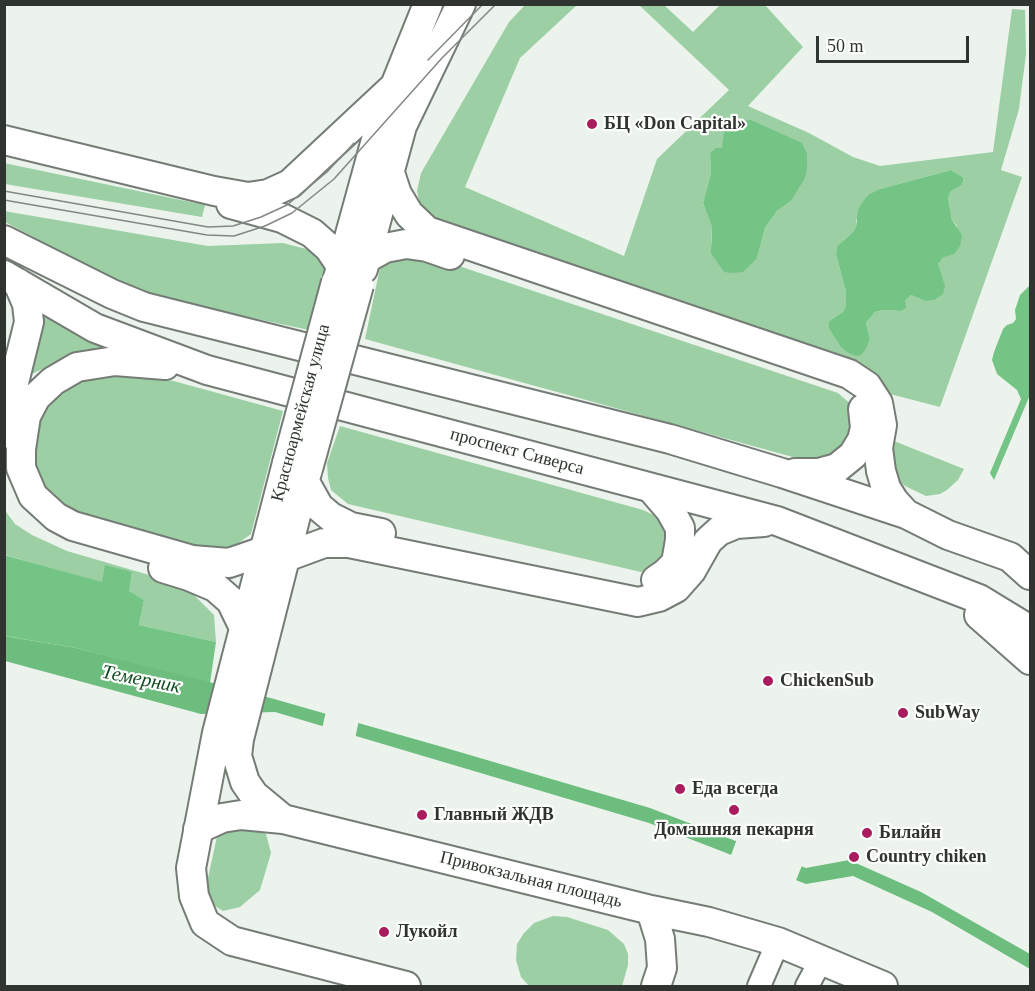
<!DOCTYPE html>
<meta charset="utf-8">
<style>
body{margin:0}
#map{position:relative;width:1035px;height:991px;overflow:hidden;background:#ebf3ec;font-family:Georgia,serif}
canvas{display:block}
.frame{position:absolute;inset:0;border:6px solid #303431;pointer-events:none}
.scale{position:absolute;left:816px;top:36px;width:153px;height:27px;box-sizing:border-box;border:3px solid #303431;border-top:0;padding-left:8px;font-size:18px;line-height:21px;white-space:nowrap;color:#303431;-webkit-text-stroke:4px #fdfffd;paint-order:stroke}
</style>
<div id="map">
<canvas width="1035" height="991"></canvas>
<div class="frame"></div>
<div class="scale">50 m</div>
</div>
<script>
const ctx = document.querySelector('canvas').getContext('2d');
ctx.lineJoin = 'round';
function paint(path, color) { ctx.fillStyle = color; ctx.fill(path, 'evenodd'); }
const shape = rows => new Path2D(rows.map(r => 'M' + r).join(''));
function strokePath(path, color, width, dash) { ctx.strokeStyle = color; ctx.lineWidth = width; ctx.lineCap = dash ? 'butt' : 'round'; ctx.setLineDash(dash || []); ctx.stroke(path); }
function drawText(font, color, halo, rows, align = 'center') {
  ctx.font = font + ' Georgia,serif'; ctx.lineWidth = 4.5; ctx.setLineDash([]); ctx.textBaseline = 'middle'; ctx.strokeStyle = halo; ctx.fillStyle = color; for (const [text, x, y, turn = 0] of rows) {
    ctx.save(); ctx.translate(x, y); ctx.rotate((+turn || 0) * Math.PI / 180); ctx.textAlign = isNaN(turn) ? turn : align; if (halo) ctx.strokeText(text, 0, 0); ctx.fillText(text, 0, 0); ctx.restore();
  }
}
const green = shape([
 [525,5,577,5,520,58,465,187,624,256,657,159,729,90,639,5,664,5,693,32,720,5,765,5,803,47,748,106,809,133,853,157,880,166,993,152,1012,9,1025,10,1026,54,1019,109,1001,170,1022,177,940,407,890,394,877,374,853,362,435,220,420,206,417,191,421,173,509,22],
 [740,121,791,201,777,211,765,228,757,258,711,245,712,227,703,203,711,173,710,153,722,148,730,127],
 [951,170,964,178,962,185,951,191,948,198,952,220,957,226,944,257,938,264,925,301,911,295,905,301,901,311,883,310,875,312,866,323,870,339,867,347,840,346,829,329,829,321,843,312,846,305,846,292,836,254,837,246,852,233,856,227,856,220,880,189],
 [4,163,205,205,202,217,5,184],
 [4,211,208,246,283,243,314,251,328,267,309,330,143,295,5,222],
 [417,252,838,393,853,406,853,444,818,464,365,339,381,263],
 [45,315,107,345,105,350,77,352,32,374,30,372],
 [113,372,148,374,283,411,251,534,236,545,207,552,77,517,44,490,30,457,37,416,46,400,79,378],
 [340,426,643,510,662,519,666,527,669,552,654,568,641,572,348,504,331,490,328,478,327,463],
 [894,441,964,469,958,480,947,490,940,494,926,496,905,486,898,479,890,452],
 [4,509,15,524,32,535,67,551,173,582,191,592,214,615,216,642,139,625,144,600,128,591,132,573,103,583,5,555],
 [254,825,266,834,271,853,260,890,240,907,223,911,212,904,206,887,218,832],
 [553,916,567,917,608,930,624,944,628,954,628,965,622,986,529,986,521,977,516,960,517,944,524,933,534,923]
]);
const forest = shape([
 [751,120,802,143,807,154,807,169,805,178,791,201,777,211,765,228,757,258,743,272,732,273,724,272,711,253,712,227,703,203,711,173,710,153,716,148,722,148,724,133,730,127,740,121],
 [951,170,964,178,962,185,951,191,948,198,952,220,962,235,960,246,954,254,944,257,938,264,945,286,943,294,934,300,925,301,911,295,905,301,906,308,901,311,883,310,875,312,866,323,870,339,867,347,861,355,856,356,847,352,840,346,829,329,829,321,843,312,846,305,846,292,836,254,837,246,852,233,856,227,858,210,862,203,868,195,880,189],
 [1030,285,1030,395,994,480,990,473,1021,399,1017,390,997,374,992,360,994,352,1003,329,1007,325,1013,323,1016,319,1015,310,1020,295],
 [4,555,102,582,105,565,132,572,129,591,144,600,139,625,216,642,210,683,76,648,5,636]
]);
const water = shape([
 [4,636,76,648,260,695,446,748,650,808,806,868,849,860,921,892,1030,954,1030,969,932,912,853,876,806,884,649,823,275,712,201,714,5,661]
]);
const pier = shape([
 [326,711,359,720,355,739,322,729],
 [737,839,803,863,795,883,730,858]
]);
const minor = shape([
 [759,986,778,942],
 [807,986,821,960]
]);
const major = shape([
 [4,140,214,191,248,197,268,194,290,184,396,85],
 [390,173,397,194,409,214,427,231,849,374,867,386,878,403,882,425,878,448,881,471,886,488,894,501,906,514],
 [231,204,282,218,312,233,329,248,341,266],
 [4,240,112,294,144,307,670,439,782,473,906,514,948,535,1010,557,1030,575],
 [367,258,385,248,406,244,427,247,450,255],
 [363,269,402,126,461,4],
 [4,275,95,328,207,370,777,521,979,599,1030,630],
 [338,278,382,118,428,4],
 [165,365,115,361,77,367,53,381,36,397,26,416,21,449,21,468,33,496,56,517,73,526,192,560,229,563,264,551],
 [4,434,8,407,29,322,27,304,18,283],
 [287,463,217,733,191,868,194,896,205,923,232,941,406,986],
 [795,473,819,473,837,468,853,455,862,440,865,428,863,409],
 [305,482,319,507,331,517,351,527,381,533],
 [651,488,670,510,680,528,680,540,676,563,666,573,656,580],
 [286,557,324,543,349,543,638,602,659,597,676,588,691,571,708,541,719,531,736,524,764,522],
 [163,568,189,576,215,587,231,601,245,630],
 [979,615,1030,660],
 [283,819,254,795,245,782,237,756,239,739,307,472],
 [198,829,222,818,241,815,283,819,651,910,709,922,778,942,883,986],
 [651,910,660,939,662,968,656,986]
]);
const tram = shape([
 [428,60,483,4],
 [4,191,208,227,233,226,261,217,287,205,327,172,354,143],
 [4,200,207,235,234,236,265,226,292,213,334,179,442,58,496,4]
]);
const majorBridge = shape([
 [287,463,336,282],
 [308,469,359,285]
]);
const markers = [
 [592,124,6,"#a91c5d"],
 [768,681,6,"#a91c5d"],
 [903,713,6,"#a91c5d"],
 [680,789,6,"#a91c5d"],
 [734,810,6,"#a91c5d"],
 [422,815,6,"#a91c5d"],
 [867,833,6,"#a91c5d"],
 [854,857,6,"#a91c5d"],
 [384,932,6,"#a91c5d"]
];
const poiNames = [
 ["БЦ «Don Capital»",604,124],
 ["ChickenSub",780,681],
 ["SubWay",915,713],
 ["Еда всегда",692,789],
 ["Главный ЖДВ",434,815],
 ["Домашняя пекарня",734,830,"center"],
 ["Билайн",879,833],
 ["Country chiken",866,857],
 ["Лукойл",396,932]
];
const streetNames = [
 ["Красноармейская улица",301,413,-75],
 ["проспект Сиверса",517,452,15],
 ["Привокзальная площадь",531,880,14]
];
const waterNames = [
 ["Темерник",141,680,11]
];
paint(green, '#9cd0a4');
paint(forest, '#74c485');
paint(water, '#6dbd7e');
paint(pier, '#ebf3ec');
strokePath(minor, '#757c76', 26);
strokePath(major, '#757c76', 32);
strokePath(minor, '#fff', 22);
strokePath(major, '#fff', 28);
strokePath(tram, '#828883', 1.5);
strokePath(majorBridge, '#757c76', 32, []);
strokePath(majorBridge, '#fff', 28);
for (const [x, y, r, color] of markers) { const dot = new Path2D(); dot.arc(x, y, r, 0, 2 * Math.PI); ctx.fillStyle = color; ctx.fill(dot); strokePath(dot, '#fdfffd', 2); }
drawText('bold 18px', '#303431', '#fdfffd', poiNames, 'left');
drawText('18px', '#303431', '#fdfffd', streetNames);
drawText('italic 20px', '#124c23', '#fdfffd', waterNames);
</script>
